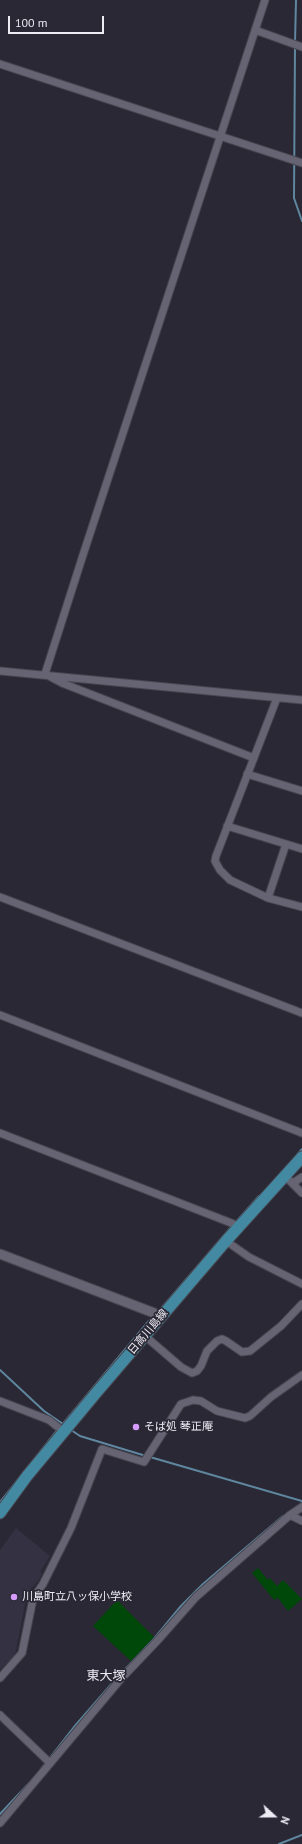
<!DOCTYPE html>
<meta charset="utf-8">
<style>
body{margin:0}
#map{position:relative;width:302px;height:1844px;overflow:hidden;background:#2a2834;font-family:"PT Sans",sans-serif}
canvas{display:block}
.north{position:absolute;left:254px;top:1796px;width:40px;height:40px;-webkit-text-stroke:3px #2a2834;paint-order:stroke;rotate:111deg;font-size:11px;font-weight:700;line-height:16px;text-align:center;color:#edecf5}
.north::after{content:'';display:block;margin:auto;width:14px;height:18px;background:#edecf5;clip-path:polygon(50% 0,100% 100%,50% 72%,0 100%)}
.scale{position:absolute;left:8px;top:16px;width:96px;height:18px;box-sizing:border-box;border:2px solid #edecf5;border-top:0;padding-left:5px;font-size:12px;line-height:14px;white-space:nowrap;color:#edecf5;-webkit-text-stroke:3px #2a2834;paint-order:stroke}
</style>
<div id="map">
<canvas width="302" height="1844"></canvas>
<div class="north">N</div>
<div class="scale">100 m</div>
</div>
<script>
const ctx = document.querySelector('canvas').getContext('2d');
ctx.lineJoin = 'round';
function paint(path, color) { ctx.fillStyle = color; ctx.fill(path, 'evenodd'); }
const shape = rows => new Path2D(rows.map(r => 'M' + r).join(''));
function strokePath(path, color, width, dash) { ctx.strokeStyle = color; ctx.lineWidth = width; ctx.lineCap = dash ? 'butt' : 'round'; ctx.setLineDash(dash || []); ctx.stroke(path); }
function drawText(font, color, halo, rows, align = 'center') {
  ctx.font = font + ' "PT Sans","Noto Sans JP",sans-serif'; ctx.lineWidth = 3.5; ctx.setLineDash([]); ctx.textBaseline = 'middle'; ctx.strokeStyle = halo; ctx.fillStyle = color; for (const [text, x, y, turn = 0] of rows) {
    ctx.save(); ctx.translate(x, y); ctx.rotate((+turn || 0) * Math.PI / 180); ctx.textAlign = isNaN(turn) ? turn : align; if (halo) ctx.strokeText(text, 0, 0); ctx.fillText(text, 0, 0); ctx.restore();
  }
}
const built = shape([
 [16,1528,50,1556,40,1572,42,1573,39,1580,28,1592,30,1594,26,1599,15,1655,0,1670,0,1550]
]);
const green = shape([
 [258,1568,268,1580,270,1578,277,1586,283,1580,302,1599,288,1611,278,1598,274,1600,252,1573],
 [117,1600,154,1637,131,1661,93,1626]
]);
const stream = shape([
 [295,43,296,0],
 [295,47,294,198,302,221],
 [297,1155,302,1149],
 [235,1223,259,1196],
 [158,1312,232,1226],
 [0,1370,44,1411,63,1424],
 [61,1426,153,1316],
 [71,1430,80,1436,146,1456],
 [150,1457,302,1501],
 [0,1502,58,1429],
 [296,1507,302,1503],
 [41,1769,74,1727,115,1680,153,1640,181,1606,203,1584,283,1516],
 [0,1814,33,1779],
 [279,1844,302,1835]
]);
const minor = shape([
 [255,30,302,47],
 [0,64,302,163],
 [0,671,302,700],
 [277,698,216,856,215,861,220,870,230,880,268,898,302,907],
 [254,758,62,683,45,674,83,555,265,0],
 [247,774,302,791],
 [227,826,302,849],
 [0,897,302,1013],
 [268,898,286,844],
 [0,1015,302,1133],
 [0,1133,239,1226],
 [284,1175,302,1193],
 [293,1183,302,1177],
 [226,1241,249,1257,302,1284],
 [145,1336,181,1367,192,1373,197,1371,201,1366,207,1351,217,1341,222,1339,226,1341,242,1352,250,1351,281,1326,302,1304],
 [0,1401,49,1420,64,1432],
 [290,1515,302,1521],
 [0,1678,22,1653,33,1599,43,1584,71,1528,102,1449,144,1462,181,1404,193,1400,201,1401,217,1411,245,1418,250,1416,271,1397,302,1375],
 [0,1715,50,1763],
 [0,1823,120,1680,159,1639,196,1597,290,1515,302,1507]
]);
const tertiary = shape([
 [0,1254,162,1316]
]);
const primary = shape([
 [0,1513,27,1476,96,1393,226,1241,302,1157]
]);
const markers = [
 [136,1427,4,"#d59bfa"],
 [14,1597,4,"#d59bfa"]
];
const streetNames = [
 ["日高川島線",148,1332,-50]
];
const poiNames = [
 ["そば処 琴正庵",144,1427],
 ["川島町立八ッ保小学校",22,1597]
];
const quarterNames = [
 ["東大塚",106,1676]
];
paint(built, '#343143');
paint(green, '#00470a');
strokePath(stream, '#5f879f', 2);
strokePath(minor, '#474650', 9);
strokePath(tertiary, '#474650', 11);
strokePath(primary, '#474650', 13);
strokePath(minor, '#666472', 7);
strokePath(tertiary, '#666472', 9);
strokePath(primary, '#4289a1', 11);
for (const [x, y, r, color] of markers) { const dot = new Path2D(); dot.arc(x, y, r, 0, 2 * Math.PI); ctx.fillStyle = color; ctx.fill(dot); strokePath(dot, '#2a2834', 1.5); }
drawText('11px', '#edecf5', '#2a2834', streetNames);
drawText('11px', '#edecf5', '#2a2834', poiNames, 'left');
drawText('13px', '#edecf5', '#2a2834', quarterNames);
</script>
